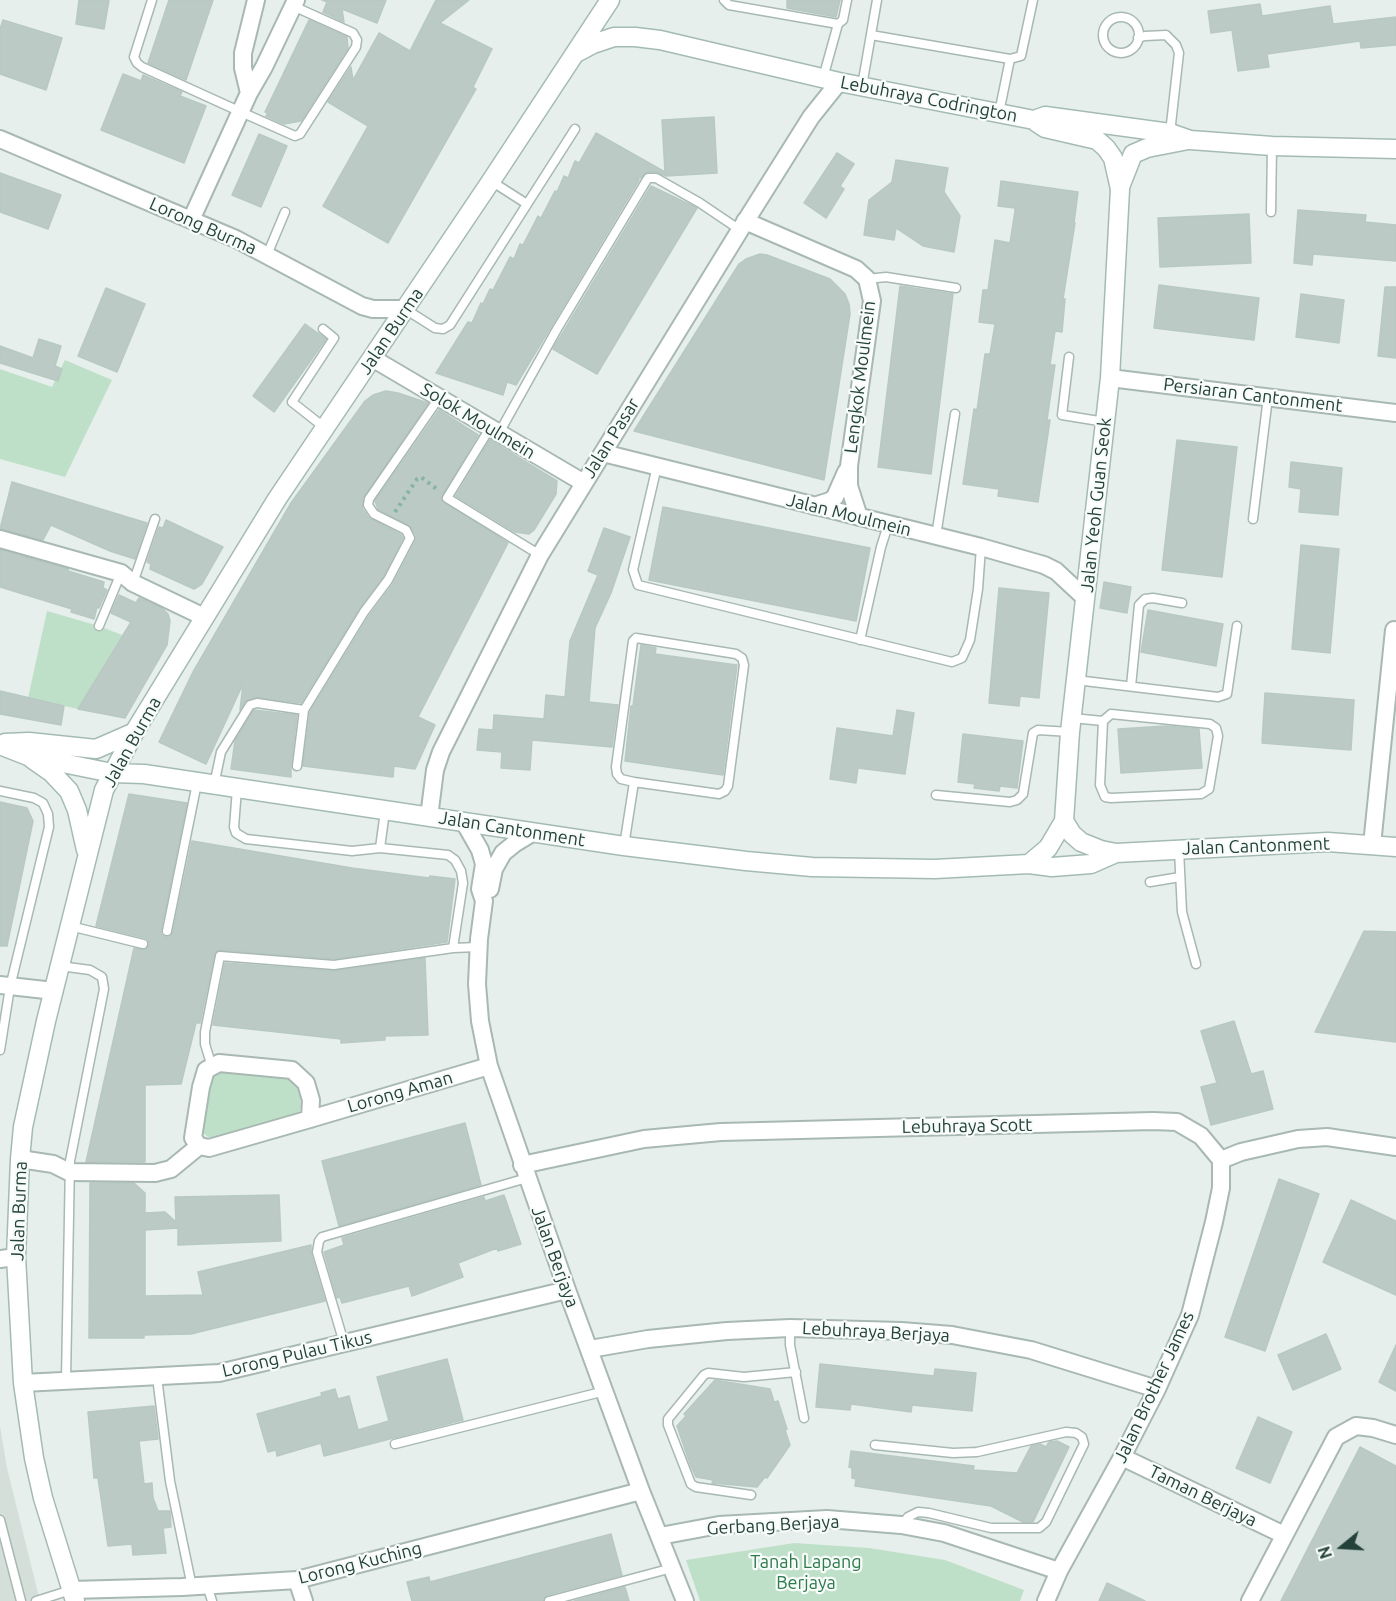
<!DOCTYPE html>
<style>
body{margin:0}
#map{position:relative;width:1396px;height:1601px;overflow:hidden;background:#e6efeb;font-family:Ubuntu,sans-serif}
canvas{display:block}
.north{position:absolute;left:1312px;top:1517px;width:60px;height:60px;-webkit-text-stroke:4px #f7fbf9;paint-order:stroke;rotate:252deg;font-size:16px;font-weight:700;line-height:24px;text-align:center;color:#24423a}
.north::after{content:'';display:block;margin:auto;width:21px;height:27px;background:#24423a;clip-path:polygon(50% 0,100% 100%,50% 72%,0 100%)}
</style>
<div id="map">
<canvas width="1396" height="1601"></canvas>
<div class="north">N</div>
</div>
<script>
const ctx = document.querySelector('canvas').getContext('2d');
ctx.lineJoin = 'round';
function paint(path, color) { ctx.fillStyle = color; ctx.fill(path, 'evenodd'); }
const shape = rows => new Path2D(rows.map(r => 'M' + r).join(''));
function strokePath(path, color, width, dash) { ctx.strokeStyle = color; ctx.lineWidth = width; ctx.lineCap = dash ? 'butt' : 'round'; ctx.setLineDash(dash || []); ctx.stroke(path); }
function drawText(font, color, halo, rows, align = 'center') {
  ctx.font = font + ' Ubuntu,sans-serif'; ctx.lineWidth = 4.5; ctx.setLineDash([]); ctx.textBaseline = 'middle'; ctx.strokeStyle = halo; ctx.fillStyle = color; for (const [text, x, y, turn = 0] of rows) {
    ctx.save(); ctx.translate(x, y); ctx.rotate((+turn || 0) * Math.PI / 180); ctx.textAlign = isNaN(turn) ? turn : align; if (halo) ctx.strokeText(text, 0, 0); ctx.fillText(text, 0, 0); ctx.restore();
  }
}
const built = shape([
 [0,1426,7,1468,40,1601,0,1601]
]);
const green = shape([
 [65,360,112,380,65,477,0,459,0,369,52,387],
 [47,611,99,626,122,635,78,709,28,698],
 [223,1072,285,1077,290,1079,300,1090,301,1107,299,1114,294,1118,215,1138,208,1137,203,1133,202,1126,211,1077],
 [794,1543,869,1548,945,1560,1024,1590,1020,1601,700,1601,686,1560]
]);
const building = shape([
 [79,0,109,0,104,29,76,24,79,0],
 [169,0,213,0,186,80,148,63,169,0],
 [322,0,386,0,377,23,342,9,344,22,323,12,327,2,322,0],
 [436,0,469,0,440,23,492,49,473,87,476,89,388,243,323,206,368,126,328,102,351,67,353,80,379,33,410,51,436,0],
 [787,0,840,0,836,17,787,8,787,0],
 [1260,4,1262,16,1330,6,1333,24,1396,17,1396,45,1361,48,1360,41,1267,54,1269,67,1238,71,1232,30,1211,33,1208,11,1260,4],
 [3,20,62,38,46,90,0,74,0,29,3,20],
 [309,20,347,37,348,48,301,121,284,124,266,116,268,113,265,112,309,20],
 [123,74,141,81,143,75,182,92,180,96,206,106,184,163,101,130,123,74],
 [714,117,717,173,666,176,657,172,648,172,641,178,635,178,639,180,516,385,507,382,503,395,436,373,468,322,472,323,481,303,483,304,490,289,493,290,510,257,514,259,520,244,523,245,538,216,541,218,555,191,557,192,564,176,568,178,575,161,579,163,596,133,665,172,662,120,714,117],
 [259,134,287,146,261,207,232,195,259,134],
 [837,153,854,164,840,186,844,189,826,218,804,203,837,153],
 [896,160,948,168,944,192,960,216,954,252,923,246,896,228,894,240,864,235,869,200,892,182,896,160],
 [0,173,61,195,48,229,0,212,0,173],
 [1001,181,1078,192,1074,223,1075,223,1063,299,1065,299,1062,332,1055,331,1050,365,1055,365,1047,420,1050,420,1038,502,998,496,999,489,963,484,974,409,977,410,985,354,990,354,995,324,979,322,983,290,988,290,995,240,1010,243,1015,211,1015,208,998,206,1001,181],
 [651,186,697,208,597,374,553,349,651,186],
 [1298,210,1366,215,1365,222,1396,225,1396,261,1313,254,1312,265,1294,263,1298,210],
 [1249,214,1251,263,1160,267,1158,218,1249,214],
 [760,254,767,255,830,279,845,294,849,304,850,314,824,480,634,431,739,264,746,259,760,254],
 [1159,285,1259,298,1254,340,1154,328,1159,285],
 [900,286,953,294,931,474,878,467,900,286],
 [1385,287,1396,287,1396,358,1378,356,1385,287],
 [106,288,145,304,117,372,78,356,106,288],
 [1301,294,1344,300,1339,343,1296,337,1301,294],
 [305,324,326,339,274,412,253,396,305,324],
 [39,339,61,346,55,366,62,369,58,381,0,363,0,346,33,358,39,339],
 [386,391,398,393,428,403,363,498,362,508,369,518,401,535,403,538,383,577,359,609,301,703,256,697,245,701,240,710,243,684,206,764,159,742,193,672,291,503,365,401,373,395,386,391],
 [439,410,478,435,442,495,441,500,508,543,418,717,435,725,415,769,394,766,393,777,303,766,310,712,369,616,393,584,416,540,416,535,409,525,378,509,375,501,439,410],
 [490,440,557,481,556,494,534,530,529,534,515,532,456,496,490,440],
 [1177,440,1237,447,1222,577,1162,570,1177,440],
 [1291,462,1342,468,1338,515,1299,512,1301,489,1289,487,1291,462],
 [12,482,147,523,135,559,110,551,51,525,43,540,0,529,12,482],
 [663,507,870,548,856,621,649,580,663,507],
 [166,520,223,547,202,584,194,589,150,569,151,564,147,562,159,527,163,528,166,520],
 [604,528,630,537,611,593,595,628,589,702,618,705,612,747,532,740,530,770,501,768,502,752,477,750,479,729,493,730,494,715,544,719,546,695,565,697,570,641,598,575,588,571,604,528],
 [1301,545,1339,549,1330,653,1292,649,1301,545],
 [0,550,68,569,68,571,104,582,103,588,107,590,99,608,97,607,94,619,71,612,72,609,0,587,0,550],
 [1104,582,1131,587,1127,613,1100,608,1104,582],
 [999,588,1049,593,1039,698,1020,696,1019,706,989,703,999,588],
 [119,595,136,603,139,598,162,608,168,614,170,621,167,645,125,718,78,709,131,622,111,613,119,595],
 [1148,610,1223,624,1216,666,1141,652,1148,610],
 [641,645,656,648,655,654,737,665,723,775,625,761,631,706,633,706,641,645],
 [0,691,64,706,61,725,0,714,0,691],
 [1265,693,1354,700,1351,750,1262,743,1265,693],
 [254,710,297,715,291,765,291,777,231,769,235,741,254,710],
 [897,710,914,713,905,774,858,768,856,783,830,779,837,728,893,736,897,710],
 [1166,726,1199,729,1202,768,1121,773,1118,729,1166,726],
 [963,734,1023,741,1017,788,1000,786,999,791,974,788,975,784,958,782,963,734],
 [129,794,187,803,161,930,161,934,165,937,170,937,173,932,192,841,352,868,429,878,430,876,455,879,447,942,334,959,220,950,215,952,200,1023,196,1023,181,1084,145,1085,145,1162,86,1162,134,948,144,950,149,945,148,940,145,938,96,926,129,794],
 [0,802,27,808,33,821,7,946,0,946,0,802],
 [1364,931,1396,932,1396,1042,1315,1032,1364,931],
 [425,958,428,1035,385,1036,385,1040,341,1043,341,1039,213,1025,225,963,334,971,425,958],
 [1234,1021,1251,1074,1263,1071,1273,1109,1211,1125,1201,1087,1217,1083,1201,1031,1234,1021],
 [465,1123,481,1185,339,1226,322,1161,465,1123],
 [1279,1179,1319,1194,1265,1351,1225,1337,1279,1179],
 [90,1183,134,1183,145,1193,145,1213,165,1212,176,1222,175,1197,279,1195,281,1241,178,1245,178,1228,145,1230,145,1296,203,1295,198,1272,311,1245,311,1254,325,1301,191,1334,144,1335,144,1338,89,1338,90,1183],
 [504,1195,521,1244,498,1251,497,1248,458,1263,463,1277,412,1296,409,1286,342,1303,340,1297,337,1298,324,1252,344,1245,342,1238,484,1197,485,1201,504,1195],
 [1351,1200,1396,1221,1396,1295,1323,1262,1351,1200],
 [1326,1334,1341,1369,1293,1390,1278,1355,1326,1334],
 [1396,1345,1396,1391,1379,1382,1396,1345],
 [447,1359,463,1420,324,1456,321,1443,277,1456,276,1450,268,1452,257,1414,322,1396,321,1393,335,1389,338,1399,349,1396,358,1430,389,1421,377,1377,447,1359],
 [820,1364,934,1376,935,1369,976,1373,972,1411,912,1405,911,1412,851,1404,850,1410,816,1407,820,1364],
 [715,1380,770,1389,774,1402,778,1401,787,1429,785,1430,790,1445,767,1478,765,1477,757,1487,712,1483,713,1480,696,1477,690,1464,677,1426,686,1416,684,1414,715,1380],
 [154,1406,158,1439,139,1441,144,1484,152,1483,153,1498,158,1511,170,1511,171,1527,163,1528,166,1553,133,1555,132,1544,108,1546,98,1478,94,1478,88,1412,154,1406],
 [1258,1417,1292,1432,1270,1483,1236,1468,1258,1417],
 [1057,1441,1069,1447,1033,1522,1023,1522,991,1506,855,1486,856,1479,852,1478,852,1468,849,1467,851,1451,974,1466,973,1470,1017,1473,1031,1446,1040,1444,1046,1447,1049,1442,1057,1441],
 [1360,1447,1396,1466,1396,1601,1281,1601,1360,1447],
 [611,1534,622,1575,547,1595,543,1601,412,1601,407,1582,429,1577,430,1582,611,1534],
 [1107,1583,1145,1601,1099,1601,1107,1583],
 [625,1587,629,1601,574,1601,625,1587]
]);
const path = shape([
 [395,512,417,479,421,477,438,490]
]);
const lane = shape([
 [152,0,134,57,137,63,142,67,241,112,295,136,300,134,356,47,357,40,353,33,293,6],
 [724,0,729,5,838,24],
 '1103 35a18 18 0 1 1 36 0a18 18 0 1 1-36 0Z',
 [871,35,1010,59,1021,56,1033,0],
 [1138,38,1145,36,1166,35,1176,45,1179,53,1170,133],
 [823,78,838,24,843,20,847,0],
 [862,86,877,0],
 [999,113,1010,59],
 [491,181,527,204],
 [1271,212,1272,146],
 [267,255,285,212],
 [867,279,886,277,956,288],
 [405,309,435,328,443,329,450,325,575,129],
 [323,329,334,338,292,402,325,428],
 [1069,357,1062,415,1105,422],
 [490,428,447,498,540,555],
 [499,433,557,329,648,178,656,178,700,203,740,230],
 [657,466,633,570,638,585,952,662,962,658,970,640,978,589,981,547],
 [1253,519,1268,397],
 [936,536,955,414],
 [133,583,155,519],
 [99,626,121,573],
 [636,638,736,654,742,658,744,665,728,786,725,791,719,794,634,782,621,779,617,774,616,767,633,641,636,638],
 [860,640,881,547,888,525],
 [1076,680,1218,697,1227,694,1237,626],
 [1131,686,1139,605,1145,599,1153,598,1182,603],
 [1072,718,1103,721,1111,714,1210,724,1216,728,1218,736,1209,789,1201,794,1111,798,1105,797,1100,785,1103,721],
 [297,766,304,710,364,612,388,580,410,538,406,530,374,514,368,505,369,499,439,398],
 [214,785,221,752,250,705,257,703,304,710],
 [237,789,234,827,236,833,246,839,352,851,380,848,448,855,455,860,461,871,463,883,453,948],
 [0,791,34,798,43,803,48,814,49,827,10,987,0,1050],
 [936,795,1010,802,1017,800,1023,794,1033,733,1038,730,1070,732],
 [624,846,634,782],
 [380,848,385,811],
 [1179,850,1182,912,1196,964],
 [1150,882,1180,877],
 [70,926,143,944],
 [167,931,197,783],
 [60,966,90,970,102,977,104,989,70,1161,66,1380],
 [212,1067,205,1044,205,1032,220,956,334,965,453,948,478,947],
 [790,1328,790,1345,804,1418],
 [344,1343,317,1252,319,1241,322,1237,527,1178],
 [157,1377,170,1481,192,1587],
 [395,1444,605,1391],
 [875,1445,953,1453,977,1452,1066,1432,1076,1433,1082,1437,1084,1444,1046,1522,1039,1528,991,1528,929,1513,918,1512,908,1517,902,1525],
 [751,1495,696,1487,691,1484,668,1425,668,1419,704,1375,708,1373,744,1377,796,1372],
 [0,1520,21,1601],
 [207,1585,212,1601],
 [36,1601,71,1590],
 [549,1601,672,1568]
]);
const street = shape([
 [249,93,243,68,243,53,256,0],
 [0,139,236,239,362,306,373,309,405,309],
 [191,220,249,93,264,67,296,0],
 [745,221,856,269,867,279,872,301,849,466,849,486,859,517],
 [372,358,584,483],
 [1110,378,1396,413],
 [603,453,981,547,1044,565,1056,571,1085,598],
 [814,506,830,501,835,497,846,472],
 [0,539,121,573,133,583,204,617],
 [429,817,435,770,441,752,540,555,740,230,811,117,839,82],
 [464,822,480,850,484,864,480,889,484,901,479,939,477,984,480,1021,489,1066,567,1290,641,1491,685,1601],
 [1372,845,1394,630],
 [490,889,494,869,503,853,514,844,532,833],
 [0,985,54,991],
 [310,1119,311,1100,306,1083,292,1070,219,1063,206,1070,201,1087,193,1138,199,1146,209,1148,310,1119,489,1066],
 [20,1159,53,1164,69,1172,155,1173,171,1169,199,1146],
 [1221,1160,1241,1152,1298,1139,1327,1137,1396,1147],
 [522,1165,644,1139,721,1132,1153,1121,1177,1122,1201,1136,1221,1160],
 [0,1259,16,1257],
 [590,1349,648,1339,727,1331,790,1328,901,1331,952,1335,1031,1350,1157,1389],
 [23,1383,219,1373,567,1290],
 [1122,1457,1284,1535],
 [660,1536,719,1525,827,1519,901,1525,944,1533,1059,1571],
 [297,1580,304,1601],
 [71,1590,182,1587,297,1580,641,1491],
 [1046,1601,1059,1571,1122,1457,1157,1389,1190,1315,1214,1222,1221,1188,1221,1160],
 [1250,1601,1336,1437,1356,1426,1373,1428,1396,1435]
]);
const secondary = shape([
 [576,53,593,44,614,37,635,37,660,40,839,82,1034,120,1045,116,1170,133,1190,140,1272,146,1396,149],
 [1120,187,1133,154,1147,148,1188,140],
 [5,743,29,742,96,749,135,732],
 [0,745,28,756,112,773,144,774,624,846,746,861,812,867,935,869,1029,864,1052,867,1091,864,1116,853],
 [32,759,52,773,69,791,77,810,86,850],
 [1064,821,1072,834,1081,842,1101,850,1116,853,1328,842,1396,847],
 [1029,864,1048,848,1064,821,1070,732,1110,378,1120,189,1113,158,1106,148,1097,140,1045,128,1036,122],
 [75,1601,43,1498,34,1458,23,1383,16,1257,20,1159,23,1127,46,1021,104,790,135,731,277,499,491,181,610,0]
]);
const streetNames = [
 ["Lebuhraya Codrington",929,99,11],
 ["Lorong Burma",203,226,24],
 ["Jalan Burma",391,331,-56],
 ["Lengkok Moulmein",860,377,-83],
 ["Persiaran Cantonment",1253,395,7],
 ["Solok Moulmein",478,421,31],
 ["Jalan Pasar",611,438,-58],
 ["Jalan Yeoh Guan Seok",1096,505,-84],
 ["Jalan Moulmein",849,515,14],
 ["Jalan Burma",132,742,-61],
 ["Jalan Cantonment",512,829,9],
 ["Jalan Cantonment",1256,846,-2],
 ["Lorong Aman",400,1092,-16],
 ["Lebuhraya Scott",967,1126,-1],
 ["Jalan Burma",19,1211,-88],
 ["Jalan Berjaya",555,1257,70],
 ["Lebuhraya Berjaya",876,1332,3],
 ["Lorong Pulau Tikus",297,1354,-13],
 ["Jalan Brother James",1154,1387,-65],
 ["Taman Berjaya",1203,1496,26],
 ["Gerbang Berjaya",773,1525,-3],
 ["Lorong Kuching",360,1563,-14]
];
const parkNames = [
 ["Tanah Lapang",806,1562],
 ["Berjaya",806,1583]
];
paint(built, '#d4dfda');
paint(green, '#bfe0c8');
paint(building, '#bbcac4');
strokePath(building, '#b8c9c2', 1.5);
strokePath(lane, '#a8b8b2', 11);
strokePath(street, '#a8b8b2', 20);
strokePath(secondary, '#a4bbb3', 21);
strokePath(path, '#86b3a5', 4, [3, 4.5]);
strokePath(lane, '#fff', 8);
strokePath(street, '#fff', 16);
strokePath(secondary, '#fff', 18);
drawText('18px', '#24423a', '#f7fbf9', streetNames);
drawText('18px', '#2d7a4b', '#f7fbf9', parkNames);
</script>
